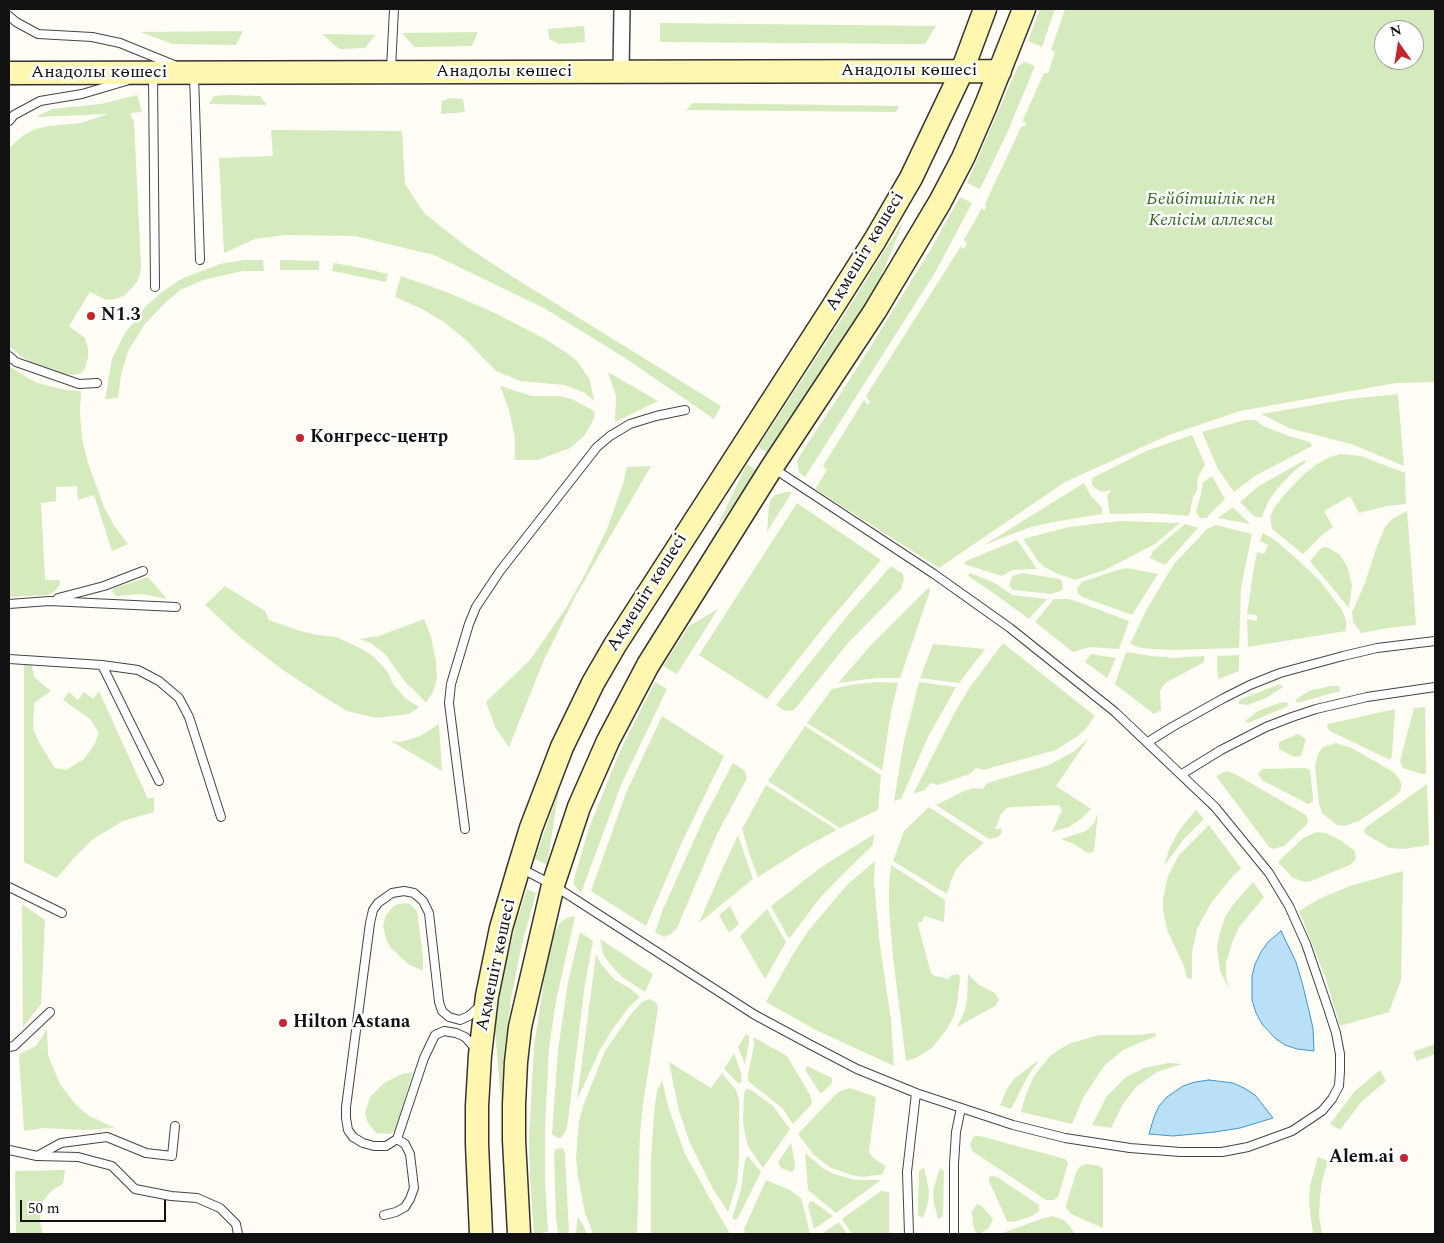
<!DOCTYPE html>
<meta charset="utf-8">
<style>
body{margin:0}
#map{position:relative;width:1444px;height:1243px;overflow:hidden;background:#fffdf5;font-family:Spectral,serif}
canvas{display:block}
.frame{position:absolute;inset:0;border:10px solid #111;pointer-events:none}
.north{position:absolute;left:1374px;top:20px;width:50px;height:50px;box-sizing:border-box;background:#fff;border:1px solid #a0a0a0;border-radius:50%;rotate:347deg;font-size:14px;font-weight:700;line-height:20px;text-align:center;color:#111}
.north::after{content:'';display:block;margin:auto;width:18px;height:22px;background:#c4262e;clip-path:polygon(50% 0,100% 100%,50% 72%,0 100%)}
.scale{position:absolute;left:20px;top:1200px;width:146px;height:22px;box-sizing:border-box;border:2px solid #111;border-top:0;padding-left:6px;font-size:15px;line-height:18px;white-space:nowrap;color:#111;-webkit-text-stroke:4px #fff;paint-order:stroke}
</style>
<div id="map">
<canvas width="1444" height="1243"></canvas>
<div class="frame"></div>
<div class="north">N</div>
<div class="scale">50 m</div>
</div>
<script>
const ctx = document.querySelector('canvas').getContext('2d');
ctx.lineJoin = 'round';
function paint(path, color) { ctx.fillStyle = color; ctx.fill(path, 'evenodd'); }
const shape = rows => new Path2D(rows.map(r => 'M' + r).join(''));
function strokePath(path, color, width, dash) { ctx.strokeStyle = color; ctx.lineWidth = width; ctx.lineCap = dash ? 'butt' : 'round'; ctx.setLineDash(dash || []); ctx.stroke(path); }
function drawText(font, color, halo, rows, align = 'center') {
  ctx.font = font + ' Spectral,serif'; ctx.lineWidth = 5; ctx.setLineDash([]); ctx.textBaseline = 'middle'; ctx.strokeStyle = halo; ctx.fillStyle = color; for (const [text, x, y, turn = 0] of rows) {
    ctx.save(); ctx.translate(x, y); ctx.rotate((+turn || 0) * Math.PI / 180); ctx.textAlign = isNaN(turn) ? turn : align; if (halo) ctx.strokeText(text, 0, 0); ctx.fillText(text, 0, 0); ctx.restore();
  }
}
const green = shape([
 [1040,9,1055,9,1042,47,1028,41],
 [1065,9,1435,9,1435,382,1396,383,1240,411,1169,435,1065,482,939,568,815,489,827,470,823,466,864,400,868,405,870,402,866,396,961,246,964,249,967,244,964,240,982,208,984,211,986,207,985,204,1021,127,1025,126,1027,123,1022,122,1044,73,1048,73,1055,52,1051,50],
 [1384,30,1414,30,1414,60,1384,60],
 [660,23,936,26,925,44,660,42],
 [584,26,585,42,559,44,549,39,548,29],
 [243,31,236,45,173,44,140,32],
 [478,32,472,46,414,47,402,33],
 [322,34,375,35,365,48,339,49],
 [1025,62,1035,66,1008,131,980,189,967,183,1018,66],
 [137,95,142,112,130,113,134,122,141,265,140,274,137,282,131,289,125,295,116,299,106,300,90,292,69,326,85,338,88,348,88,358,85,369,81,373,75,375,58,373,40,367,22,357,9,346,9,148,24,135,36,129,49,126,81,123,108,114,36,117,52,109,101,104],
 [230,95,260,96,267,105,209,104,214,96],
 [451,98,463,99,465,112,441,114,442,101],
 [693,103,899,106,896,112,686,110],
 [271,130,402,131,405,184,424,213,467,247,513,277,721,406,714,419,625,358,544,308,434,255,355,236,285,235,255,239,224,253,219,158,273,156],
 [960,197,972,203,936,271,805,477,799,472,797,460,861,362,931,249],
 [904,220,876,289,769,454,758,447,839,323],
 [244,260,263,260,264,271,243,271,203,280,180,290,165,303,145,324,128,351,121,375,118,398,105,399,112,359,125,333,146,306,162,292,181,279,220,264],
 [280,260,319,261,319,270,280,270],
 [334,263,362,268,388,274,386,282,332,271],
 [401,276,449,293,495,313,545,339,567,353,577,361,590,380,594,401,585,393,565,385,520,381,496,371,466,340,444,322,420,308,395,297],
 [9,366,26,377,38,383,66,390,81,391,80,413,82,439,88,463,104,507,115,527,128,544,112,551,94,495,78,500,77,486,56,487,56,501,41,503,45,580,59,580,60,584,55,591,48,595,9,597],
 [608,372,658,401,615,422,616,396],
 [500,386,532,396,560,396,572,399,592,410,595,413,593,421,584,436,570,448,538,460,515,460,515,438,509,410],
 [1398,394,1404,466,1354,445,1289,428,1261,414,1349,399],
 [1245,420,1256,420,1263,426,1289,436,1310,442,1312,446,1255,476,1234,492,1218,469,1202,432],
 [1192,435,1205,464,1198,477,1197,490,1193,497,1189,516,1152,513,1110,514,1107,496,1111,490,1102,492,1096,489,1092,485,1092,478,1146,451],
 [1340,454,1361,456,1405,473,1406,504,1387,506,1359,513,1350,496,1324,511,1333,527,1322,535,1303,554,1272,529,1270,517,1274,508,1285,494,1302,476,1317,464,1330,457],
 [1305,460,1306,462,1293,472,1279,487,1269,500,1262,517,1255,517,1240,502,1259,486],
 [747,464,757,471,716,529],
 [651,466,575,597,544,660,509,747,496,729,486,702,530,660,566,608,585,574,607,529,623,484,627,467],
 [1212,476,1225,499,1206,518,1200,518,1196,512,1201,494,1203,482],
 [1084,483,1091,496,1102,508,1102,514,1054,522,1031,527,984,545],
 [786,492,792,492,767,532,769,505,771,499,775,495],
 [797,503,881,560,823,628,767,699,699,655],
 [1233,507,1250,524,1218,518],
 [1407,511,1416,625,1388,628,1361,633,1353,622,1352,612,1365,583,1377,546,1385,527,1392,519],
 [1120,521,1180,523,1155,544,1105,570,1075,580,1056,573,1043,566,1038,561,1023,539,1069,527],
 [1185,524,1198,528,1165,565,1150,558,1153,551],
 [1216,525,1252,534,1241,587,1239,648,1169,650,1141,648,1130,644,1148,607,1174,564,1207,529],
 [1263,533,1275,540,1297,559,1320,581,1342,610,1346,620,1346,631,1248,647,1247,619,1257,621,1257,615,1247,614,1253,573,1257,552,1264,554,1268,545,1260,541],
 [1017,540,1037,569,1012,570,1002,576,964,564,966,561],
 [1325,547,1329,548,1340,555,1347,566,1352,585,1349,608,1310,561,1320,549],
 [891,566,903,574,904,579,901,589,848,643,794,710,785,711,776,705,848,615],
 [1127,568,1158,574,1132,615,1085,598,1078,594,1077,588,1082,582,1117,570],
 [970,573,995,583,1012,595,1047,599,1029,619,992,592,968,576],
 [1023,573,1059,579,1062,581,1063,588,1060,591,1051,594,1013,590,1009,586,1012,576],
 [148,577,167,599,141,594,116,596,112,591,114,588],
 [225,586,265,611,269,620,300,631,318,635,336,637,358,647,373,656,387,671,393,684,405,698,419,707,409,714,376,718,347,711,324,697,283,670,241,638,205,605],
 [929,587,930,591,900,678,877,678,838,683,873,643],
 [1054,599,1069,599,1078,602,1129,621,1119,649,1089,647,1073,652,1035,622],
 [718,609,677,674,663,666,689,626],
 [424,619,431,637,436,661,437,679,433,692,426,703,417,693,406,683,385,654,372,644,360,639,379,636],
 [1003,643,1095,716,1085,730,1078,736,1056,750,983,770,976,768,970,774,938,785,930,783,925,790,913,794,955,712,970,687],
 [933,644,985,649,959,683,920,678],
 [1126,652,1151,656,1175,658,1204,656,1204,662,1167,682,1163,686,1160,691,1161,710,1154,714,1115,684],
 [1091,654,1116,658,1107,678,1085,662],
 [1239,655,1239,671,1218,679,1217,656],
 [31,660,34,677,51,691,34,703,33,729,41,746,55,768,66,770,84,759,94,745,99,733,90,719,63,700,69,692,78,700,84,692,93,699,99,691,148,799,154,797,154,812,123,821,93,839,73,859,57,878,24,862,24,661],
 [655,682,667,689,621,785,581,893,574,885,574,879,589,828,620,751],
 [877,682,898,683,891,712,882,770,807,723,832,689,856,684],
 [919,682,956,687,928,737,901,799,894,801,904,741],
 [1280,684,1283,687,1266,698,1248,705,1239,704,1239,700],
 [1330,686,1339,686,1340,691,1297,703,1295,700,1309,691],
 [1287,702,1288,706,1248,723,1245,721,1258,711,1279,703],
 [1425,707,1426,774,1422,774,1403,768,1400,761,1414,708],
 [1395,709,1392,756,1390,760,1330,731,1327,727,1328,724],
 [662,716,724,756,682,842,646,926,591,891,626,793],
 [439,724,442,771,391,741,400,742,420,736],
 [805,726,881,775,878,810,840,828,768,781],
 [1298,734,1306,739,1301,756,1294,757,1279,749,1279,742],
 [1089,738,1056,786,1091,809,1082,818,1069,827,1052,832,1062,810,1059,805,1013,807,1007,808,1001,814,995,829,1002,829,1001,834,998,837,989,839,936,805,962,792,973,788,983,789,987,783,1049,765,1073,752],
 [1336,743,1352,748,1395,773,1401,782,1401,788,1399,793,1394,797,1359,821,1344,826,1337,825,1322,813,1319,804,1315,766,1318,754,1323,747],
 [733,763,745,771,747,778,745,782,717,834,677,928,671,934,664,937,655,932,663,909,704,818],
 [1305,768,1310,770,1313,797,1313,801,1308,804,1262,780,1258,774,1261,770,1263,769],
 [1226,771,1235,774,1306,815,1308,821,1307,824,1284,846,1273,849,1269,847,1216,776],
 [1427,784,1429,845,1404,849,1389,848,1364,833,1365,828],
 [766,785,837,830,805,847,758,877,750,856,742,829],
 [559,790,547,865,535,859],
 [929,807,984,843,964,860,956,870,951,881,947,894,893,861,904,831],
 [1196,810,1204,819,1184,839,1164,866,1170,847,1177,834,1184,824],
 [1098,813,1094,851,1091,853,1086,852,1074,844,1061,839,1086,831,1094,823],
 [1209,825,1241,868,1232,877,1211,903,1197,929,1192,952,1192,979,1187,978,1184,966,1167,930,1163,909,1163,898,1168,876,1179,855],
 [1317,832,1325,833,1340,840,1355,851,1356,859,1350,865,1311,881,1305,882,1293,878,1278,862,1303,838],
 [874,834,873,845,843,874,819,899,789,939,771,906,823,866],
 [738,835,753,879,699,923,720,874],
 [875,861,874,882,879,938,891,1020,894,1066,816,1030,766,1002,792,956,808,931,847,885],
 [891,865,945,900,944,922,924,916,922,922,919,922,918,925,931,973,935,976,950,979,949,976,959,974,960,979,957,1003,954,1016,947,1029,932,1048,916,1058,906,1061,893,957,889,908,889,883],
 [1403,871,1401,980,1389,1012,1340,1026,1326,979,1299,911,1319,899,1350,886],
 [1253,882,1264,897,1239,927,1232,943,1226,963,1226,976,1229,989,1220,971,1217,948,1219,936,1225,917,1232,906],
 [527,889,536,893,522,944,511,999,504,1053,501,1101,495,1030,502,980,516,923],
 [405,903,410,904,417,911,423,958,423,971,408,964,391,948,386,939,383,925,386,915,395,905],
 [22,904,45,920,41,1004,23,1027],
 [730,906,739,924,729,933,719,915],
 [767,909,786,942,765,979,740,936],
 [575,916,556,1001,549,1047,545,1129,545,1181,548,1232,534,1234,530,1178,529,1138,534,1046,546,968,553,938,558,925,566,918],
 [580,932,593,941,585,984,567,1128,562,1137,558,1138,552,1134,558,1050,568,982],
 [600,939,653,974,645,992,622,977,609,963,603,954],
 [596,954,601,964,615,980,631,989,640,997,629,1007,610,1033,600,1050,577,1100],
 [968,974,979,985,995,993,999,1000,995,1006,957,1027,965,1010,967,1000],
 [649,999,656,1002,658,1008,643,1104,640,1133,637,1234,593,1234,585,1213,578,1176,576,1158,579,1122,583,1106,605,1051,631,1014,642,1002],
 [47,1029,48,1055,60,1084,76,1105,89,1116,115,1128,84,1130,43,1128,24,1131,19,1054,36,1046],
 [1155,1033,1156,1036,1123,1050,1104,1066,1083,1098,1072,1124,1021,1112,1025,1097,1034,1076,1050,1056,1060,1049,1071,1043,1099,1035,1139,1035],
 [746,1034,749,1036,749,1042,745,1065,738,1047],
 [753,1037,787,1056,810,1095,812,1101,811,1105,793,1124,782,1108,748,1081,748,1075,754,1045],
 [1435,1044,1435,1054,1417,1061,1413,1052],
 [734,1053,741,1073,742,1081,739,1084,724,1069],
 [1040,1059,1029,1074,1011,1109,1000,1105,1007,1089,1015,1078],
 [669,1062,711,1088,722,1073,736,1090,739,1100,739,1160,737,1183,728,1212,713,1189,690,1143,679,1111],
 [1168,1063,1182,1064,1157,1072,1136,1087,1123,1104,1111,1128,1092,1125,1107,1096,1126,1077,1144,1068],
 [807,1066,832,1078,832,1083,823,1092,820,1093,805,1070],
 [1380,1070,1386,1081,1362,1101,1340,1130,1330,1124,1354,1092],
 [413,1072,395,1131,389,1134,376,1133,367,1121,365,1113,370,1097,384,1083,402,1074],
 [662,1080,669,1109,685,1154,730,1234,651,1234,651,1161,654,1113,657,1091],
 [850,1088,876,1097,869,1152,872,1157,885,1166,883,1174,862,1177,852,1175,831,1168,814,1155,798,1134,834,1096,842,1090],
 [746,1089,751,1090,773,1106,790,1129,763,1168,749,1148,746,1140,743,1122,744,1093],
 [974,1136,980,1136,1065,1159,1068,1163,1067,1167,1058,1197,1054,1200,1046,1200,972,1151,970,1144],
 [791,1143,795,1163,794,1170,791,1172,781,1168,778,1162],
 [563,1148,565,1154,569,1234,558,1234,556,1216,554,1154,556,1149],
 [805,1153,824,1169,834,1174,855,1180,881,1180,836,1213,808,1190],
 [748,1156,761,1172,738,1218,735,1220,732,1218,741,1190,745,1160],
 [1318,1157,1328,1161,1322,1181,1320,1198,1319,1215,1322,1234,1313,1234,1309,1202,1310,1185],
 [1086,1164,1099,1166,1103,1169,1103,1228,1071,1214,1066,1208,1067,1202,1077,1170,1081,1166],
 [924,1168,929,1190,928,1203,923,1218,918,1215,919,1170],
 [940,1168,944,1171,943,1216,938,1219,934,1203,933,1190],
 [65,1170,63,1184,51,1191,44,1200,41,1207,40,1222,43,1234,16,1234,15,1171],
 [992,1176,997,1177,1039,1205,1039,1211,1032,1216,1014,1222,1007,1221,989,1181,989,1177],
 [766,1180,790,1190,801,1198,810,1233,809,1234,745,1234,744,1229],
 [881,1191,889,1192,889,1234,852,1234,842,1219],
 [810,1201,814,1202,833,1216,814,1229,808,1206],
 [977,1204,982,1206,993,1219,989,1228,979,1234,976,1232,973,1226,972,1211],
 [1053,1216,1064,1220,1072,1229,1074,1234,1000,1234,1041,1219],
 [578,1217,583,1225,587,1234,576,1234,577,1222],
 [839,1222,847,1234,822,1234]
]);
const water = shape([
 [1281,931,1296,962,1303,986,1313,1028,1314,1051,1297,1049,1285,1045,1275,1038,1262,1024,1256,1013,1252,1000,1252,976,1255,964,1261,952,1268,942,1281,931],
 [1209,1080,1233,1083,1244,1088,1255,1095,1273,1118,1240,1128,1215,1132,1173,1136,1149,1134,1154,1117,1159,1106,1167,1097,1183,1086,1195,1082,1209,1080]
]);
const lane = shape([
 [9,16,16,22,38,34,92,37,120,43,174,65],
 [391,69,394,9],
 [153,75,155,287],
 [194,75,200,260],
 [9,121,14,115,40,101,82,94,126,81],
 [9,356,16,362,79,384,97,383],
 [58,598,104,586,143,571],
 [9,604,49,601,176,607],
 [9,659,102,665,138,670,159,681,179,698,189,717,221,817],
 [102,665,159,781],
 [1148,742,1172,727,1224,698,1250,685,1280,673,1343,656,1377,648,1435,641],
 [1182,774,1221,750,1266,727,1292,717,1316,709,1367,697,1435,687],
 [465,829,449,703,451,684,469,624,476,607,500,571,597,447,610,436,630,424,656,416,685,410],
 [522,869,553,885,755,1015,809,1044,857,1069,916,1093,1013,1125,1065,1138,1130,1148,1180,1152,1222,1152,1248,1147,1292,1131,1322,1111,1332,1099,1339,1086,1340,1071,1340,1054,1336,1033,1328,1008,1306,944,1289,906,1269,873,1215,807,1115,712,1010,628,934,574,773,468],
 [9,887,62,913],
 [9,1047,14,1046,50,1012],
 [476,1049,465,1037,456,1033,444,1031,435,1035,424,1058,397,1139,386,1146,374,1146,363,1143,353,1137,348,1130,346,1118,346,1107,370,923,373,910,378,903,392,893,404,891,414,893,423,901,429,913,439,1002,442,1011,449,1017,460,1020,469,1016,480,1006],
 [9,1150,37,1156,78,1157,112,1166,135,1189,171,1196,197,1198,220,1208,236,1224,238,1234],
 [39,1155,61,1143,107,1137,146,1153,172,1156,175,1126],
 [384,1215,396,1212,405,1207,410,1199,414,1188,410,1154,405,1144,397,1139],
 [909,1234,907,1172,916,1093],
 [954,1234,954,1164,956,1132,961,1108]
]);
const street = shape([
 [621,72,622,9]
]);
const secondary = shape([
 [9,73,1000,71],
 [481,1234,477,1144,477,1106,480,1055,487,996,501,928,519,867,531,828,562,747,593,683,615,645,832,308,875,240,911,178,962,71,985,9],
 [519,1234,514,1140,514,1104,516,1062,520,1027,553,885,579,807,608,741,648,665,772,467,875,311,940,202,963,158,986,105,1024,9]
]);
const markers = [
 [91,316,5,"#c4262e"],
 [300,438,5,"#c4262e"],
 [283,1023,5,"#c4262e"],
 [1404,1158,5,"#c4262e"]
];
const streetNames = [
 ["Анадолы көшесі",909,71],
 ["Анадолы көшесі",504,72],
 ["Анадолы көшесі",99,73],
 ["Ақмешіт көшесі",866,252,-59],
 ["Ақмешіт көшесі",648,593,-58],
 ["Ақмешіт көшесі",497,965,-78]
];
const parkNames = [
 ["Бейбітшілік пен",1211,200],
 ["Келісім аллеясы",1211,221]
];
const poiNames = [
 ["N1.3",101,316],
 ["Конгресс-центр",310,438],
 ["Hilton Astana",293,1023],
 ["Alem.ai",1394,1158,"right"]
];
paint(green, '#d5ebbd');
paint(water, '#b9e0f7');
strokePath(water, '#3f96cf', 1);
strokePath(lane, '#444', 10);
strokePath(street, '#444', 18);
strokePath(secondary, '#333', 25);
strokePath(lane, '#fff', 8);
strokePath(street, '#fff', 15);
strokePath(secondary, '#fff6b0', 22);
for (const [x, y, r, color] of markers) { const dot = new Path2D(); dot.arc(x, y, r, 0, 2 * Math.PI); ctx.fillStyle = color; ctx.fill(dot); strokePath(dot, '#fff', 2); }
drawText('18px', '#111', '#fff', streetNames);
drawText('italic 18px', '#2f6b1f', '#fff', parkNames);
drawText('bold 18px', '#111', '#fff', poiNames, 'left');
</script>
